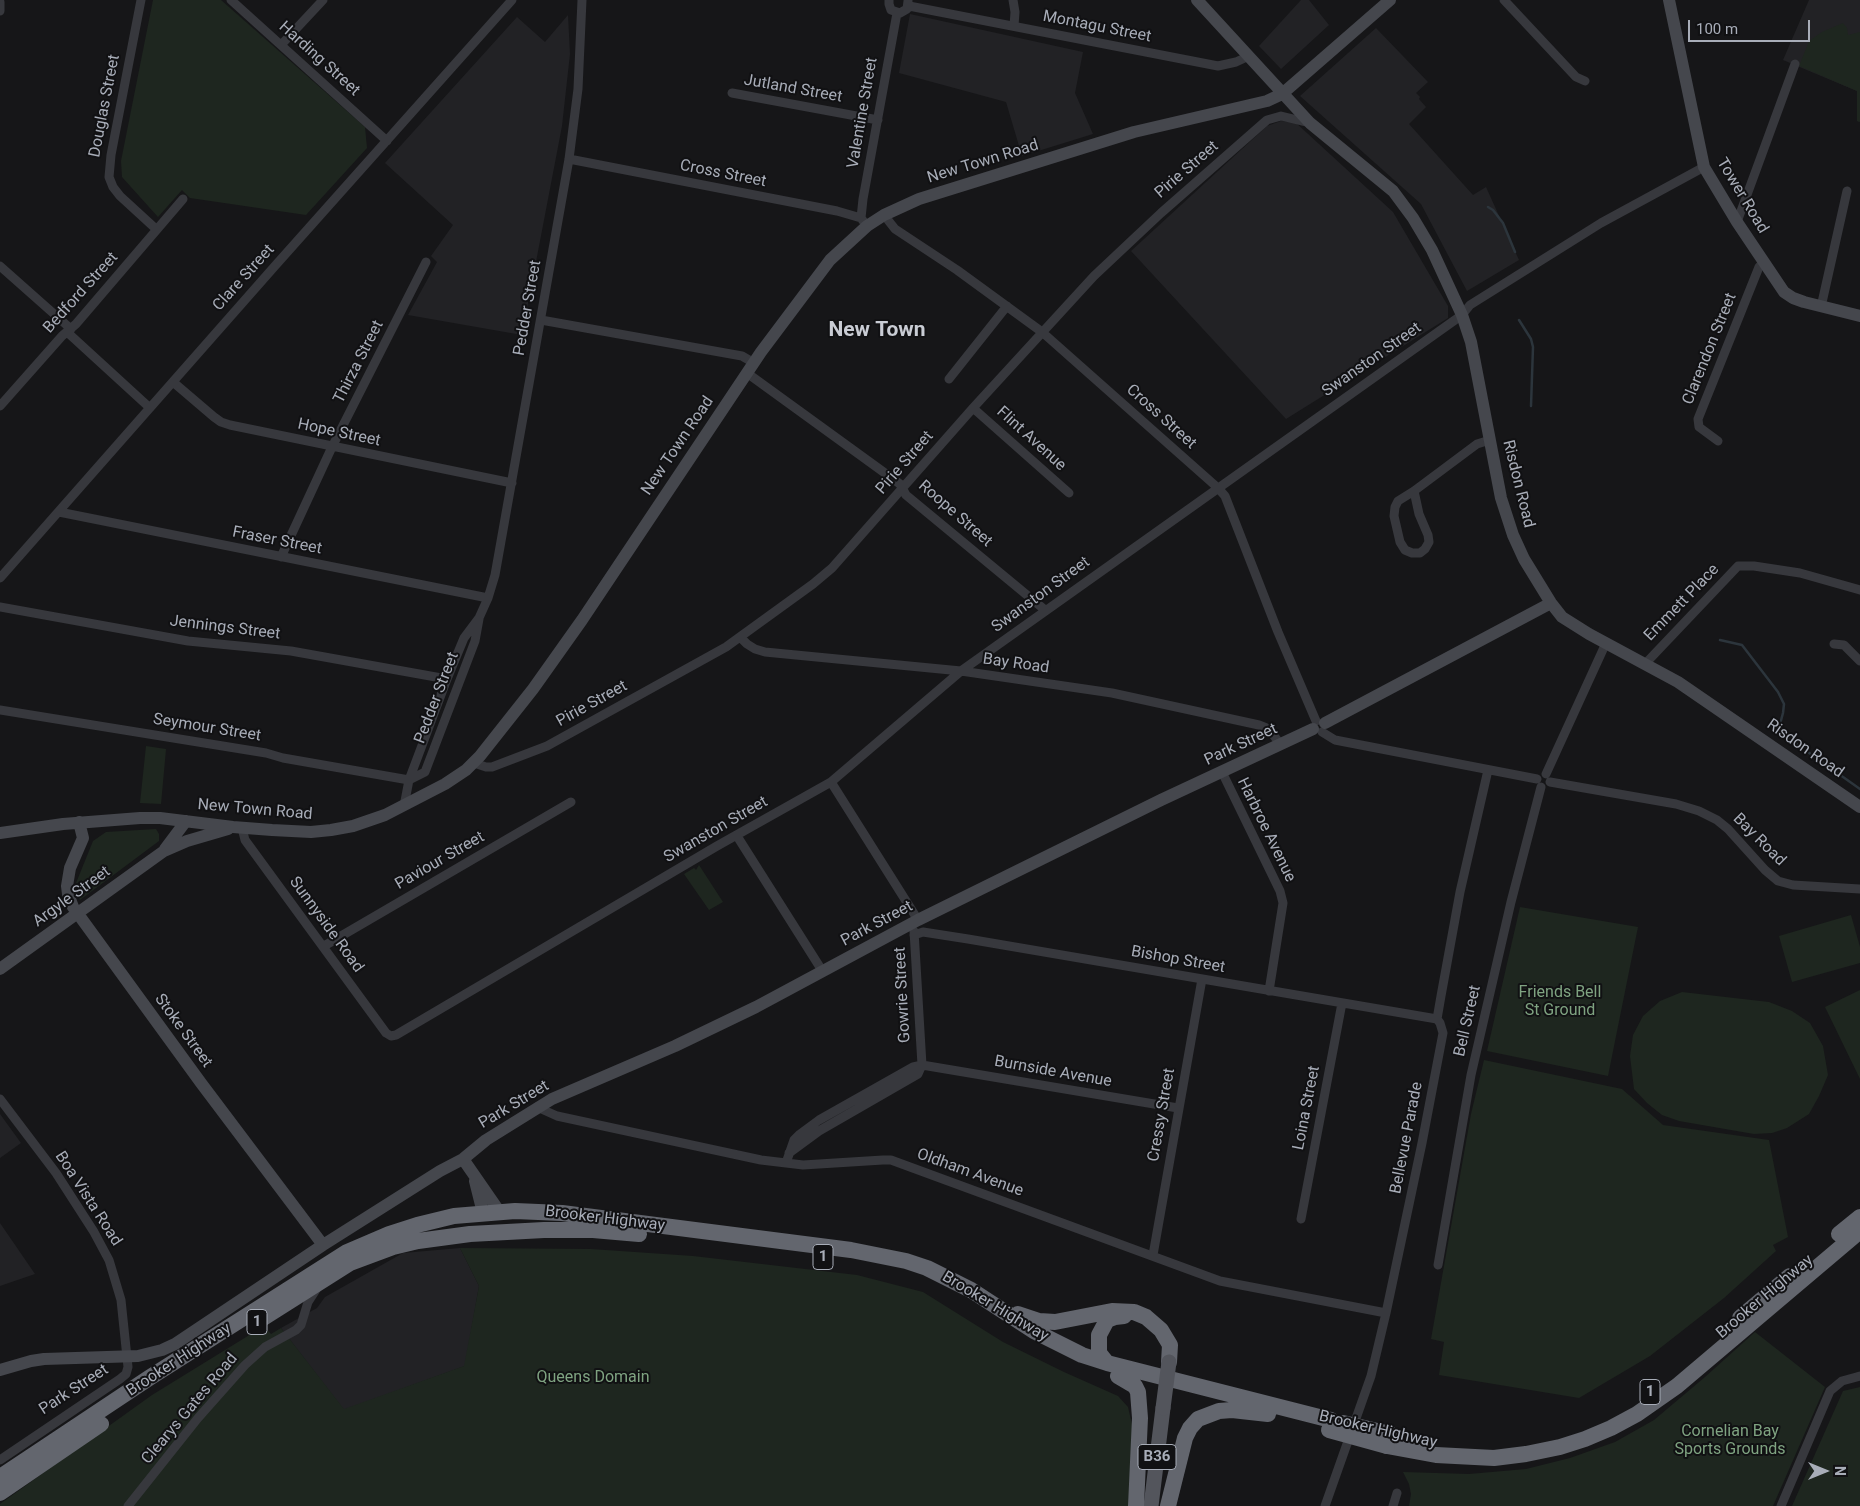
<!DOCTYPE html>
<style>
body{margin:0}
#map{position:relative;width:1860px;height:1506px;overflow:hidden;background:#161618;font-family:Roboto,sans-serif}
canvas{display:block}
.north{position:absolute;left:1800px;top:1446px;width:50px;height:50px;-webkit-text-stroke:4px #111113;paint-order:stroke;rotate:90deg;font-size:14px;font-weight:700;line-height:20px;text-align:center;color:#a8adb8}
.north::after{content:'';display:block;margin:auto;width:18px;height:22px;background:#a8adb8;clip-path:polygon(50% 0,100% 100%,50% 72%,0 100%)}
.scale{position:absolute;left:1688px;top:20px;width:122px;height:22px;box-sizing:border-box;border:2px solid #a8adb8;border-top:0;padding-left:6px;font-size:15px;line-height:18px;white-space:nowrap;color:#a8adb8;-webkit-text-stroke:4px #111113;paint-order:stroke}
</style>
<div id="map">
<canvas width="1860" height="1506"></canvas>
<div class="north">N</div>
<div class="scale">100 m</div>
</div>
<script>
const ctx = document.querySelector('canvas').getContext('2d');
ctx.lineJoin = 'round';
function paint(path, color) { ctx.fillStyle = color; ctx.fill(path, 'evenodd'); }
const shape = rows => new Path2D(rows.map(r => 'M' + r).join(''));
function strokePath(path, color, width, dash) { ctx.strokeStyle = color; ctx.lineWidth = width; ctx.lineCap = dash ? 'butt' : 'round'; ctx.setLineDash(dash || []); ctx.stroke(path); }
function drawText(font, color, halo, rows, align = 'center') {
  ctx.font = font + ' Roboto,sans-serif'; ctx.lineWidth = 4; ctx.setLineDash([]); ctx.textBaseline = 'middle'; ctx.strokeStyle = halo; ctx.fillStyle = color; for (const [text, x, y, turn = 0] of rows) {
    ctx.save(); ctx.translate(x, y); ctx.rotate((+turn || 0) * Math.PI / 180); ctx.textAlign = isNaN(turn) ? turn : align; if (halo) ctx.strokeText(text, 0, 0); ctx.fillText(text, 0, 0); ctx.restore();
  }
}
const built = shape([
 [1301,0,1309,0,1329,25,1281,69,1259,46],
 [1809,0,1860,0,1860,122,1857,121,1857,91,1783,60],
 [910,14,1083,52,1075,93,1093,134,1022,156,1006,102,899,73],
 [568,15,570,54,562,126,522,335,408,315,437,262,431,256,453,225,385,163,517,17,545,42],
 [1376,28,1428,82,1416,93,1420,97,1419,99,1426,107,1409,124,1473,195,1486,187,1519,260,1467,291,1421,204,1300,96],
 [1281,121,1295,122,1393,212,1448,306,1448,318,1286,419,1131,251,1267,126],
 [0,1114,21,1143,0,1158],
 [0,1223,35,1274,0,1286],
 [460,1248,479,1286,465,1366,344,1410,281,1328,317,1308,325,1297,403,1253]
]);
const green = shape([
 [153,0,221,0,365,127,367,148,306,215,190,198,182,190,158,217,122,177,121,161],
 [1843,23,1847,28,1848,35,1860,32,1860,122,1857,121,1857,91,1799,66,1809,41,1822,32],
 [146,746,166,749,161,804,140,803],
 [156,829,159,834,159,841,80,900,74,888,93,841,106,832],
 [699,865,723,902,709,910,684,874,694,868,696,870],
 [1520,907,1638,927,1608,1076,1487,1051],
 [1851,915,1860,947,1860,963,1792,982,1779,936],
 [1860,990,1860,1079,1825,1007],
 [1682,992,1769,1002,1792,1011,1810,1023,1823,1046,1828,1075,1819,1096,1809,1114,1787,1128,1772,1133,1754,1134,1679,1121,1662,1115,1647,1103,1634,1089,1630,1056,1633,1035,1643,1016,1660,1001],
 [1484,1060,1622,1089,1663,1125,1769,1140,1788,1237,1773,1245,1776,1251,1724,1298,1650,1356,1579,1398,1439,1375,1444,1342,1431,1339,1471,1114],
 [460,1248,591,1249,693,1256,857,1275,923,1292,1003,1342,1064,1372,1118,1396,1128,1407,1133,1429,1130,1506,0,1506,0,1504,152,1395,264,1326,271,1334,281,1328,344,1409,464,1366,479,1286],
 [1755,1332,1825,1387,1773,1506,1409,1506,1411,1494,1409,1484,1403,1472,1469,1474,1526,1469,1570,1458,1615,1442,1654,1420,1705,1377],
 [1860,1387,1860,1506,1792,1506,1843,1391]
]);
const stream = shape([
 [1488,207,1493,210,1503,223,1515,252],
 [1519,320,1531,339,1533,347,1531,406],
 [1720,640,1742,645,1778,692,1784,704,1783,713,1780,724,1781,733,1860,789]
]);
const street = shape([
 [141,0,111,155,109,177,113,187,120,196,156,229],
 [231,0,387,141],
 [889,0,889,4,891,10,900,13,907,9,908,1],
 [1013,0,1015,12,1014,26],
 [1504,0,1576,77,1585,81],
 [0,2,0,11],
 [909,6,1218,66,1236,62,1249,56],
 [281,45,323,0],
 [732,93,878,120],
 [569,159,837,211,861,218,867,226],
 [884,215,895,229,957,270,1042,332,1218,488,1225,496,1278,632,1316,721],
 [861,218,863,199,897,13],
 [1737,222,1795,64],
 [0,266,71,329],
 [1821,307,1847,191],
 [541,320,742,356,754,363],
 [67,332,150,408],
 [747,373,900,484,906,495,1045,610],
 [949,379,1007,306],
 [173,382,214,417,221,422,230,425,512,483],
 [0,406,62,336,76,324,183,199],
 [973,408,1069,493],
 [1718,441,1699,427,1698,419,1759,267,1764,262],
 [1414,491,1419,514,1428,535,1429,542,1425,549,1420,553,1412,553,1405,550,1400,542,1394,516,1395,507,1398,501,1414,491,1477,444,1490,440],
 [59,512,488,598],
 [281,557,332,447,426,262],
 [0,578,274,267,512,0],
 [0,607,188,641,291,651,447,679],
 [741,638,747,644,755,649,765,652,961,671,1112,693,1259,725,1269,729,1280,744],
 [1834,644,1844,645,1860,661],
 [1645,664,1738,566,1754,566,1800,573,1860,590],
 [0,710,266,753,283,758,409,780],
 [1322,732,1335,740,1537,779],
 [474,763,486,767,492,767,547,746,726,647,813,584,832,568,973,408,1094,276,1161,213,1267,120,1281,116,1310,123],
 [1222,772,1280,891,1283,903,1269,991],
 [1546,774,1606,643],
 [409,780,425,772,475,641,479,619],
 [831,782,918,920],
 [1550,782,1676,804,1699,811,1717,820,1728,829,1765,870,1778,881,1793,885,1860,889],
 [404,806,409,780,447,679,464,638,479,618,488,598,495,575,569,159,578,89,582,0],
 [242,828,245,840,386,1033,391,1036,396,1035,717,846,831,782,961,671,1462,315,1470,305,1601,223,1704,167],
 [737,836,823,972],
 [914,931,922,1065],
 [914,935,923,932,968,939,1437,1019],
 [324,946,571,802],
 [0,1099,56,1173,94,1232,109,1260,121,1300,128,1367,126,1374,120,1379,0,1460],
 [537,1107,557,1116,761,1160,803,1165,883,1160,891,1160,1220,1281,1386,1313],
 [789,1153,819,1131,918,1074,922,1065],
 [786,1163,794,1140,800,1134,819,1120,913,1067,922,1065,1178,1108],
 [1301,1219,1342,1003],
 [1153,1255,1202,979],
 [1438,1265,1471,1075,1511,902,1541,787],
 [128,1506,198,1418,245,1365,265,1347,296,1330,301,1325,308,1302,317,1288],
 [1325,1506,1371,1376,1386,1313,1422,1143,1443,1033,1440,1023,1437,1019,1441,996,1460,892,1488,770],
 [1393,1506,1397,1493],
 [1781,1506,1830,1391,1842,1381,1860,1376]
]);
const secondary = shape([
 [1197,0,1310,123,1393,191,1413,218,1432,250,1462,315,1471,342,1501,498,1513,535,1524,559,1551,603,1562,617,1589,634,1678,682,1860,807],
 [1669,0,1704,167,1737,222,1784,292,1793,298,1804,302,1860,316],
 [1325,723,1551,603],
 [79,822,83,838,70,868,67,886,68,894,73,907,201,1083,323,1245],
 [0,833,63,824,140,818,160,818,233,827,272,830,311,832,331,830,353,826,385,815,445,784,466,770,480,756,533,689,582,620,761,352,830,260,867,226,884,215,919,199,1134,132,1267,101,1282,94,1390,0],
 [165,849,186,821],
 [0,969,164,851,187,841,228,829],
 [463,1159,499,1211],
 [475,1181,483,1213],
 [0,1370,31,1361,44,1359,138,1356,162,1350,175,1344,323,1245,440,1171,463,1159,486,1140,552,1099,675,1046,756,1007,918,920,1161,800,1313,729]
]);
const primary = shape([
 [1151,1506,1163,1408]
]);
const highway = shape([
 [1839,1234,1860,1217],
 [1018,1314,1039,1321,1055,1322,1112,1311,1134,1312,1146,1317,1161,1330,1170,1345,1169,1362],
 [1740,1318,1790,1276],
 [260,1320,350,1263,393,1247,418,1241,470,1234,544,1230,593,1230,639,1234],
 [1107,1363,1099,1353,1099,1335,1107,1320,1115,1317,1124,1316],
 [1118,1376,1135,1386,1138,1392,1140,1418,1136,1506],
 [1387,1446,1436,1455,1494,1458,1526,1454,1560,1447,1585,1439,1611,1428,1637,1414,1677,1386,1860,1231],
 [0,1477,149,1378,347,1252,389,1234,417,1225,454,1216,515,1211,562,1213,851,1250,906,1261,927,1268,971,1290,1034,1331,1082,1355,1107,1363,1331,1420],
 [0,1493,101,1424],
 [1168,1506,1185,1438,1190,1428,1198,1419,1219,1411,1232,1410,1268,1414]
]);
const primaryBridge = shape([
 [1163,1408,1169,1362]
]);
const highwayBridge = shape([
 [1343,1423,1390,1434],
 [1329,1430,1387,1446]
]);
const shields = [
 [823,1257,20],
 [257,1322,20],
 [1650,1392,20],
 [1157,1457,38]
];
const shieldNames = [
 ["1",823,1257],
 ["1",257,1322],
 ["1",1650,1392],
 ["B36",1157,1457]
];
const streetNames = [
 ["Montagu Street",1097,27,11],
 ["Harding Street",319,59,42],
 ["Jutland Street",793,89,10],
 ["Douglas Street",105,106,-79],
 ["Valentine Street",863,113,-80],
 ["New Town Road",983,162,-17],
 ["Pirie Street",1187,170,-41],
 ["Cross Street",723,174,11],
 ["Tower Road",1742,196,59],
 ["Clare Street",244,278,-48],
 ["Bedford Street",81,293,-48],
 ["Pedder Street",528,308,-80],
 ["Clarendon Street",1710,349,-68],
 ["Swanston Street",1372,360,-35],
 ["Thirza Street",359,362,-63],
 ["Cross Street",1161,417,42],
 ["Hope Street",339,433,12],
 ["Flint Avenue",1031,439,42],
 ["New Town Road",678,446,-56],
 ["Pirie Street",905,463,-49],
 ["Risdon Road",1518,484,76],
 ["Roope Street",955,514,41],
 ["Fraser Street",277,541,11],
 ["Swanston Street",1041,595,-36],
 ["Emmett Place",1682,603,-46],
 ["Jennings Street",225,628,7],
 ["Bay Road",1016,664,8],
 ["Pedder Street",437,698,-69],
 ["Pirie Street",592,704,-29],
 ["Seymour Street",207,728,9],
 ["Park Street",1241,745,-25],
 ["Risdon Road",1805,749,35],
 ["New Town Road",255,810,5],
 ["Swanston Street",716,830,-30],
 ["Harbroe Avenue",1266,830,64],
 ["Bay Road",1759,840,45],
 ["Paviour Street",440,861,-30],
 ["Argyle Street",72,897,-36],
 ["Park Street",877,924,-28],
 ["Sunnyside Road",326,925,54],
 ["Bishop Street",1178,960,10],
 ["Gowrie Street",903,995,-93],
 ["Bell Street",1468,1021,-77],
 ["Stoke Street",183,1031,54],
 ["Burnside Avenue",1053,1072,10],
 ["Park Street",514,1105,-31],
 ["Loina Street",1307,1108,-79],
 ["Cressy Street",1162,1115,-80],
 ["Bellevue Parade",1407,1138,-79],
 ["Oldham Avenue",970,1173,20],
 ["Boa Vista Road",88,1199,57],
 ["Brooker Highway",605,1219,7],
 ["Brooker Highway",1765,1297,-40],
 ["Brooker Highway",995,1307,31],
 ["Brooker Highway",179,1360,-33],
 ["Park Street",74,1390,-33],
 ["Clearys Gates Road",190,1409,-50],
 ["Brooker Highway",1378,1430,13]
];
const parkNames = [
 ["Friends Bell",1560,993],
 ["St Ground",1560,1011],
 ["Queens Domain",593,1378],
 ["Cornelian Bay",1730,1432],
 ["Sports Grounds",1730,1450]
];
const districtNames = [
 ["New Town",877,331]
];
paint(built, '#222225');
paint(green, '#1e261f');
strokePath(stream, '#2c353c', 2.5);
strokePath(street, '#37383d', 9);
strokePath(secondary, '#45474d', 12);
strokePath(primary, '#53555c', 15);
strokePath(highway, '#63666e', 16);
strokePath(primaryBridge, '#53555c', 15);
strokePath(highwayBridge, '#63666e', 16);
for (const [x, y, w] of shields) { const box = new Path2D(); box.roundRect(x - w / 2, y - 12.5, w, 25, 4); ctx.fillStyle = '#111113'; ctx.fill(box); strokePath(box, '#a8adb8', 1); }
drawText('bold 15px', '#a8adb8', null, shieldNames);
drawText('16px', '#a8adb8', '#111113', streetNames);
drawText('16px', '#7fa381', '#111113', parkNames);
drawText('bold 21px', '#c9ccd4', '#111113', districtNames);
</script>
